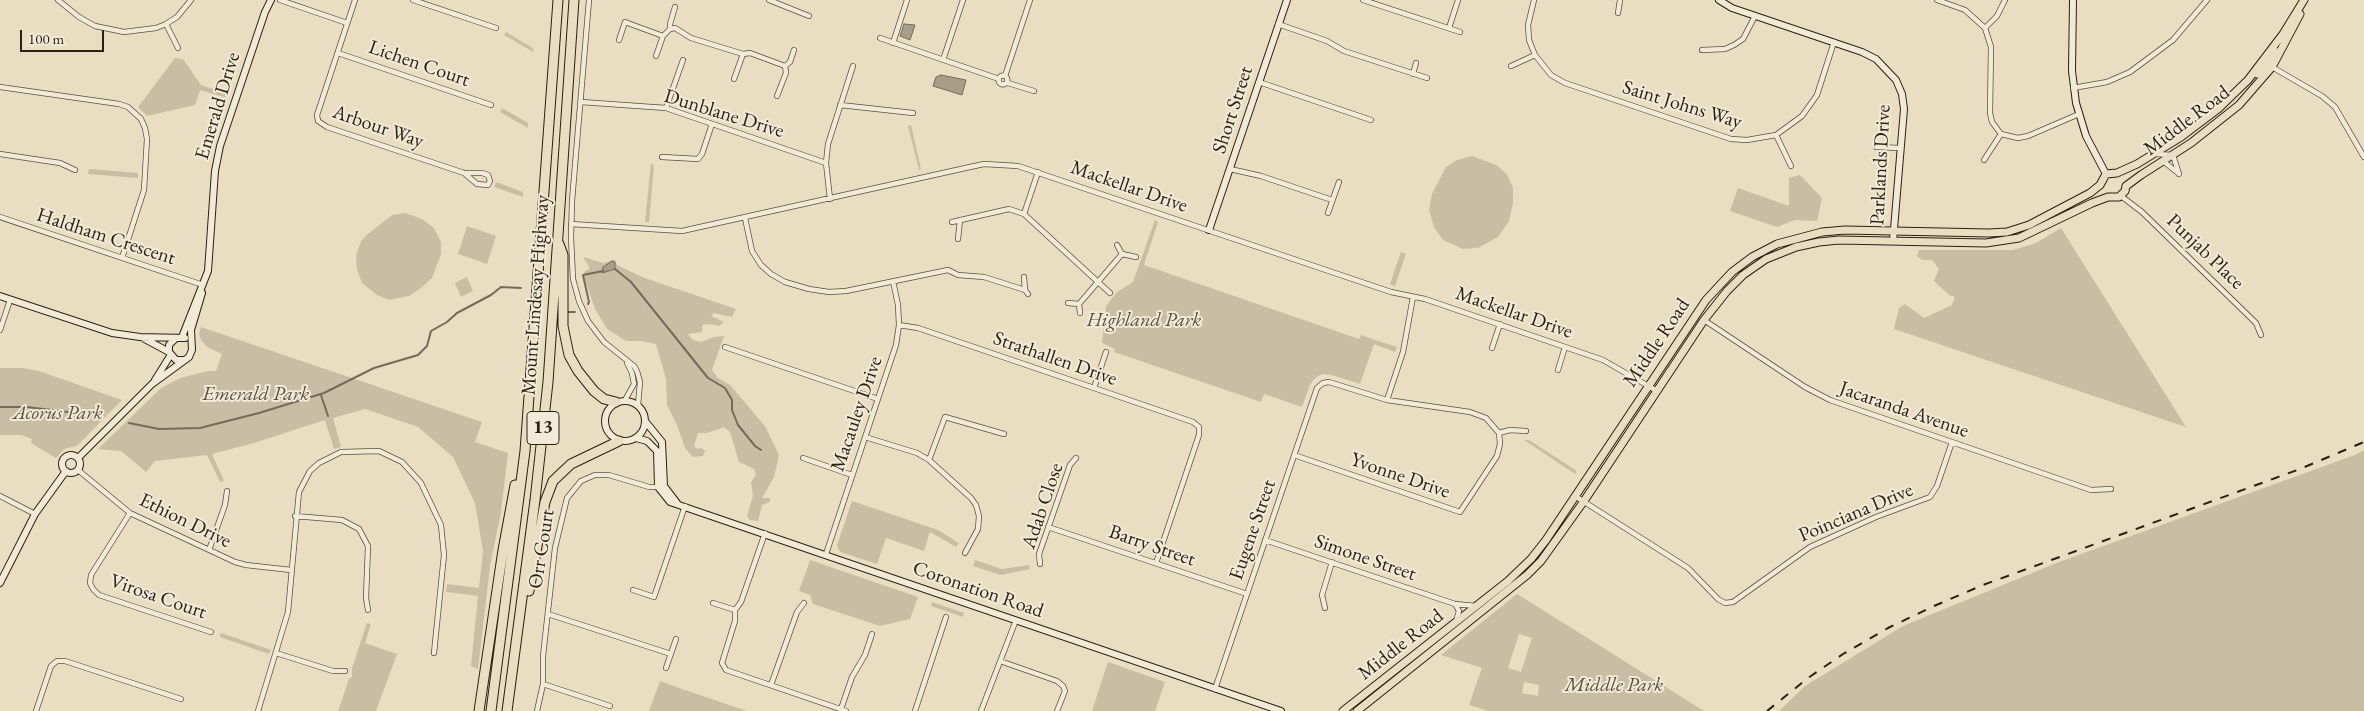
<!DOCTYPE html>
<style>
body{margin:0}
#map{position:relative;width:2364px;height:711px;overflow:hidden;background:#e9dec2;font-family:"EB Garamond",serif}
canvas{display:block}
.scale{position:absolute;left:20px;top:30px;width:84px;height:22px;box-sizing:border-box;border:2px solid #2b1f13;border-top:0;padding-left:6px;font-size:15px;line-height:18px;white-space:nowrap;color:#2b1f13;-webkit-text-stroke:4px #f1ead7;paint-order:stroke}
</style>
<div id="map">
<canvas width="2364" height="711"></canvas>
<div class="scale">100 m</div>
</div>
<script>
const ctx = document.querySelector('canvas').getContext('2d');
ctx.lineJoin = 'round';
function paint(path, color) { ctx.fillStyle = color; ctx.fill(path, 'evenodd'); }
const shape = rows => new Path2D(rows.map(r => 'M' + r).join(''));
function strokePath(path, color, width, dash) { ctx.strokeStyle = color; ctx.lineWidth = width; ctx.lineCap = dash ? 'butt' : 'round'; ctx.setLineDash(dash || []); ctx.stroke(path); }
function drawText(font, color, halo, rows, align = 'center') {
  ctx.font = font + ' "EB Garamond",serif'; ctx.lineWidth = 4; ctx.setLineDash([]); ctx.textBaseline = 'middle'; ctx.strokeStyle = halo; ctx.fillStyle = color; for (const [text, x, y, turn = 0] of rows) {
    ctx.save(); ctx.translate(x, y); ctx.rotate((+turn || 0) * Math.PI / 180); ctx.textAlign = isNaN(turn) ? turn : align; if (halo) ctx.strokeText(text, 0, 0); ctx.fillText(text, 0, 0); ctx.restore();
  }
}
const green = shape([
 [506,32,533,48,533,52,504,35],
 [175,58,183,59,201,85,228,94,227,98,200,90,195,105,147,116,138,107],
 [502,108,528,123,528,128,500,112],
 [911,125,921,169,919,170,908,126],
 [1472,156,1496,165,1507,174,1513,188,1513,203,1509,221,1498,237,1478,248,1463,249,1443,240,1434,227,1429,210,1432,194,1446,167,1457,160],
 [651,163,654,166,649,222,645,222],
 [89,169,138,173,138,178,88,174],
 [1800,175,1822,198,1817,221,1795,220,1777,227,1730,211,1738,188,1789,206,1789,178],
 [496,182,523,192,523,197,494,187],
 [405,213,422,219,434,228,441,242,441,254,432,278,421,288,409,296,389,300,377,295,362,283,357,269,356,256,361,241,369,233,392,215],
 [1155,220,1158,222,1144,265,1359,339,1361,335,1375,340,1397,347,1395,352,1374,344,1360,384,1332,375,1322,374,1315,378,1310,385,1302,407,1264,394,1261,402,1114,352,1115,349,1102,343,1106,306,1117,292,1133,282],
 [467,226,496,236,487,264,458,254],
 [2061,228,2186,427,1894,329,1899,308,1905,304,1924,318,1952,305,1955,297,1949,295,1934,281,1939,269,1932,260,1922,260,1917,256,1919,250,2013,250,2036,243],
 [1401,252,1406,254,1395,286,1390,284],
 [583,257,603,263,615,260,617,265,642,277,736,309,732,317,714,313,711,316,724,322,719,326,709,324,702,325,702,332,688,334,693,340,701,342,714,337,724,336,712,370,718,378,730,385,765,426,779,455,774,477,762,498,770,498,770,502,762,505,758,521,750,520,747,516,753,496,751,482,756,475,754,469,739,462,730,432,724,427,707,433,698,433,694,446,697,449,702,448,705,451,703,456,693,457,685,448,677,425,667,405,666,379,656,344,641,341,626,341,607,329,595,309,585,280,584,272,590,268],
 [467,277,473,291,461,297,455,283],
 [201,327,482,422,475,442,508,453,501,512,490,566,478,669,471,666,478,596,446,592,447,584,479,588,483,551,475,503,453,457,418,427,365,409,333,418,341,447,334,449,325,420,254,443,212,454,224,481,220,482,207,455,155,461,146,472,121,451,98,449,161,388,180,378,208,371,216,371,222,354,207,347,201,340,199,334],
 [0,368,23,368,39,371,122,400,77,446,64,449,56,458,31,443,32,439,21,435,0,435],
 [1524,440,1529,440,1577,471,1575,474],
 [2364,450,2364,711,1779,711,1805,686,1903,626,2059,562,2355,455],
 [852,501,938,530,959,543,956,547,930,532,924,551,886,538,877,564,840,552,837,545],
 [810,560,918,597,910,619,880,626,813,604,810,595,799,591],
 [975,560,1002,569,1029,565,1030,569,1000,575,973,566],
 [1517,594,1538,607,1704,711,1488,711,1469,705,1482,668,1441,655],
 [1519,634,1532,638,1521,672,1508,668],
 [1524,682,1539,685,1538,696,1522,693],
 [932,602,964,613,963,617,931,606],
 [367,623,371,624,365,643,397,654,376,711,338,711,349,679,352,677,352,668],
 [221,633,271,650,269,654,220,637],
 [1108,662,1165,682,1155,711,1092,711],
 [660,681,682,689,747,711,649,711]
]);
const water = shape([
 [904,24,915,25,910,40,900,36,904,24],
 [941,75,966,80,962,95,933,86,936,77,941,75],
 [612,261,615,262,615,269,602,273,603,267,612,261]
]);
const stream = shape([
 [615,269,631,282,708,378,725,388,732,400,732,410,738,425,755,446,761,450],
 [588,304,589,302,583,275,603,271],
 [567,312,575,312],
 [321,395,328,416],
 [0,407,27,407,100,416],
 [129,423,159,429,200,428,259,413,324,393,374,368,418,355,427,346,431,331,447,322,457,313,491,295,501,287,521,288]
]);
const street = shape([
 [58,0,79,17,95,26,124,32,156,28,166,24,177,17,191,0],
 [280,0,347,23],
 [355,0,317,115,318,121,327,127,464,173,482,173,488,175,490,181,488,185,477,184,464,173],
 [413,0,496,28],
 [589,0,572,201,571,238,573,279,579,301,588,321,604,342,634,366,637,371,640,382,638,405],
 [769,0,809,16],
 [1363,0,1460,32],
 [1534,0,1528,25,1529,40,1535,55,1551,75,1565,83,1731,139,1747,140,1776,135,1802,116,1817,95,1834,42],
 [1937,0,1965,10,1985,28,1991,47,1990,113,1992,122,2001,134,2018,138,2028,136,2079,114],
 [1618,13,1620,0],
 [166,24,178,48],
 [1278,24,1327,41,1344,51,1427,78],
 [1449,28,1458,0],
 [1985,28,1997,16,2005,0],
 [670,29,670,24,675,7],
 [880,38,999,79],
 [619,40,625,22,663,36,670,29,675,28,691,38,743,54,750,53,785,66,790,62,794,50],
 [893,43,907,0],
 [1702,50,1725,49,1734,45,1743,39,1755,16],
 [338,53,491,105],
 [656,56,663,36],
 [943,60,963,0],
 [1511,66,1535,55],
 [2272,67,2322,96,2335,107,2364,157],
 [1413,74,1416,63],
 '998.5 80a4.5 4.5 0 1 1 9 0a4.5 4.5 0 1 1-9 0Z',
 [1005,76,1030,0],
 [734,79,743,54],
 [1259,82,1371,120],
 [1008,83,1034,91],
 [0,87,119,104,128,107,141,119,145,128,147,139,144,190,122,258],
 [2073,88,2107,82,2130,72,2173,40,2207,0],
 [777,96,786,73,785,66],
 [581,102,666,108,826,163],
 [840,105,913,113],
 [666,108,683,60],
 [1776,135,1791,166],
 [1876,147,1900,148],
 [0,154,60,163,75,170],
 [2155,154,2173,155,2179,174],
 [662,157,698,159,702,154,712,124],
 [1984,160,2001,134],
 [2163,161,2178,173],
 [1230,169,1261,176,1332,200],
 [2121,196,2142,212,2256,323,2261,335],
 [830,199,826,163,828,144,853,66],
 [1328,213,1339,182],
 [1024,214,1038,172],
 [0,217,203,285],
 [745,218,752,251,761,265,771,274,785,282,809,289,829,292,846,291,948,270,958,275,984,277,1025,290],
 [952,222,1009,209,1024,214,1110,293],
 [571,224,682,231,970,167,984,164,1018,166,1391,292,1425,299,1603,360,1657,391],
 [958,239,960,220],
 [1117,245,1122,254,1136,257],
 [1024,277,1025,290,1028,294],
 [1068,303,1079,304,1080,313],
 [1079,304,1122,254],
 [1704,320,1805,387,1830,400,2091,490,2111,489],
 [899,325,918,328,1094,388,1193,422,1199,427,1199,435,1156,563],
 [0,330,10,300],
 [725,347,878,399],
 [1492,348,1500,324],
 [1558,370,1565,347],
 [1094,388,1106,352],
 [625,400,634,384,632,373,627,363],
 [1387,400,1403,352,1413,297],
 [1499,433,1510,430,1526,431],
 [865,437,917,453,929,460,971,498,976,505,979,516,978,529,965,553],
 [803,458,852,475],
 [929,460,945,417,1004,434],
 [78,470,130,513,235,562,246,565,291,570],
 [0,496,35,514],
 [1575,496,1688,568,1718,599,1725,603,1733,602,1810,547,1876,517,1930,497,1937,486,1952,442],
 [130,513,91,575,90,583,93,589,99,595,211,632],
 [295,516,342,520,359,529,368,546,366,598,368,610],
 [1048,527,1247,594],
 [765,533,741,602,735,610,735,621,722,663,726,670,846,711],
 [1265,540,1455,604,1476,606],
 [209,550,225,505,227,491],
 [826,554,896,345,899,325,898,305,893,281],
 [1040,564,1039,554,1070,465,1076,458],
 [633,590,654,597,685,506],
 [713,603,735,610],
 [1455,604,1459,611,1456,621],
 [1325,608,1322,595,1332,562],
 [548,614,671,654],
 [276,653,333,671,345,671],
 [1000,661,1057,681,1063,686,1065,691,1057,711],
 [666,668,676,639],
 [543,684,610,706],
 [771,685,797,612,804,603],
 [1215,689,1247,594,1317,388,1323,383,1329,382,1387,400,1470,412,1486,418,1499,433,1500,444,1497,456,1460,512,1294,455],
 [841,709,852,677,865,655,872,634],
 [36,711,51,666,57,661,65,661,181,699],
 [258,711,288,612,299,492,310,471,319,463,341,452,379,451,402,462,421,483,441,525,444,555,434,653],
 [537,711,543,684,543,656,555,548,567,498,581,481,595,475,609,475,649,487,660,487],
 [915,711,946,617],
 [981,711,1016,620]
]);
const secondary = shape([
 [1719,0,1732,8,1862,52,1876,59,1896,80,1902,94,1904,109,1893,241],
 [2073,0,2072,71,2076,103,2086,136,2106,174],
 [1209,230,1287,0],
 [0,296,112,333,140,337,185,338],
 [182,337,208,271,215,171,220,146,265,12,271,0],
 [143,338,169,352],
 [176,338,169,345,169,352,176,360,184,360],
 [155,380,170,356],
 '605 421a20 20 0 1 1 40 0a20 20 0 1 1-40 0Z',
 [645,421,662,442,664,486,677,503],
 [636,438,647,441,657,451,658,487,670,502,1281,711],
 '62 464a9 9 0 1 1 18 0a9 9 0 1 1-18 0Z',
 [78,458,152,384,189,357,192,350,191,330,202,293],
 [0,583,35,514,66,471]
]);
const primary = shape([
 [2257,74,2277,52],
 [1343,711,1508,581,1531,559,1546,540,1706,300,1732,272,1752,257,1777,244,1822,232,1845,230,1989,233,2007,232,2029,225,2090,193,2100,185,2106,174,2117,173,2137,164,2181,137,2218,109,2248,80,2283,34,2304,0],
 [1357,711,1527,575,1541,561,1584,501,1704,320,1727,291,1743,275,1766,259,1796,247,1819,242,1839,240,1986,243,2019,238,2092,203,2108,197,2119,197,2125,191,2126,186,2141,175,2191,143,2239,105,2272,67,2300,14]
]);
const highway = shape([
 [559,244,563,255,563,326,569,355,578,371,594,391,604,399,616,402],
 [529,591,545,502,553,481,571,464,619,441],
 [479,711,503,550,515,485],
 [491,711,525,451,558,0],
 [507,711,535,500,548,382,574,0]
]);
const rail = shape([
 [1767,711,1808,678,1843,654,1888,628,1934,606,1983,585,2300,469,2364,442]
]);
const shields = [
 [543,428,32]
];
const shieldNames = [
 ["13",543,428]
];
const streetNames = [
 ["Lichen Court",419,64,19],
 ["Saint Johns Way",1682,105,17],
 ["Emerald Drive",218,106,-73],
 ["Short Street",1233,110,-72],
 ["Dunblane Drive",724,114,17],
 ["Middle Road",2187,121,-37],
 ["Arbour Way",378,127,19],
 ["Parklands Drive",1881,165,-87],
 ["Mackellar Drive",1129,187,19],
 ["Haldham Crescent",106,237,18],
 ["Punjab Place",2205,252,44],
 ["Mount Lindesay Highway",536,295,-86],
 ["Mackellar Drive",1514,313,19],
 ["Middle Road",1657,343,-56],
 ["Strathallen Drive",1055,359,19],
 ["Jacaranda Avenue",1904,410,19],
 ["Macauley Drive",857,414,-71],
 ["Yvonne Drive",1400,476,19],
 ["Adab Close",1043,506,-71],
 ["Poinciana Drive",1856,513,-23],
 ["Ethion Drive",185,521,26],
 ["Eugene Street",1253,530,-71],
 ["Barry Street",1152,546,19],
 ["Orr Court",542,549,-81],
 ["Simone Street",1365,558,19],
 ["Coronation Road",978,590,19],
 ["Virosa Court",158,597,19],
 ["Middle Road",1401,645,-38]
];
const parkNames = [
 ["Highland Park",1144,321],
 ["Emerald Park",256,395],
 ["Acorus Park",58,414],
 ["Middle Park",1614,686]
];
paint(green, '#c9bea4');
paint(water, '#a89d86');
strokePath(water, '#766b58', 1);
strokePath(stream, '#766b58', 2);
strokePath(street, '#5a4f3f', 6);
strokePath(secondary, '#2b1f13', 8);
strokePath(primary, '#2b1f13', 9);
strokePath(highway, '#2b1f13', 11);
strokePath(street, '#f1ead7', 4.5);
strokePath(secondary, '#f1ead7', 6);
strokePath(primary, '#e9dec2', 7);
strokePath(highway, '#e9dec2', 9);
strokePath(rail, '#2b1f13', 2, [9, 9]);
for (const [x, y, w] of shields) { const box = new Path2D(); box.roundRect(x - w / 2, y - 16.5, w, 33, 4); ctx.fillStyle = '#f1ead7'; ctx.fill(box); strokePath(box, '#2b1f13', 1); }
drawText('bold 19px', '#2b1f13', null, shieldNames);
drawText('20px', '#2b1f13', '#f1ead7', streetNames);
drawText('italic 20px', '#5a4f3e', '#f1ead7', parkNames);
</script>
